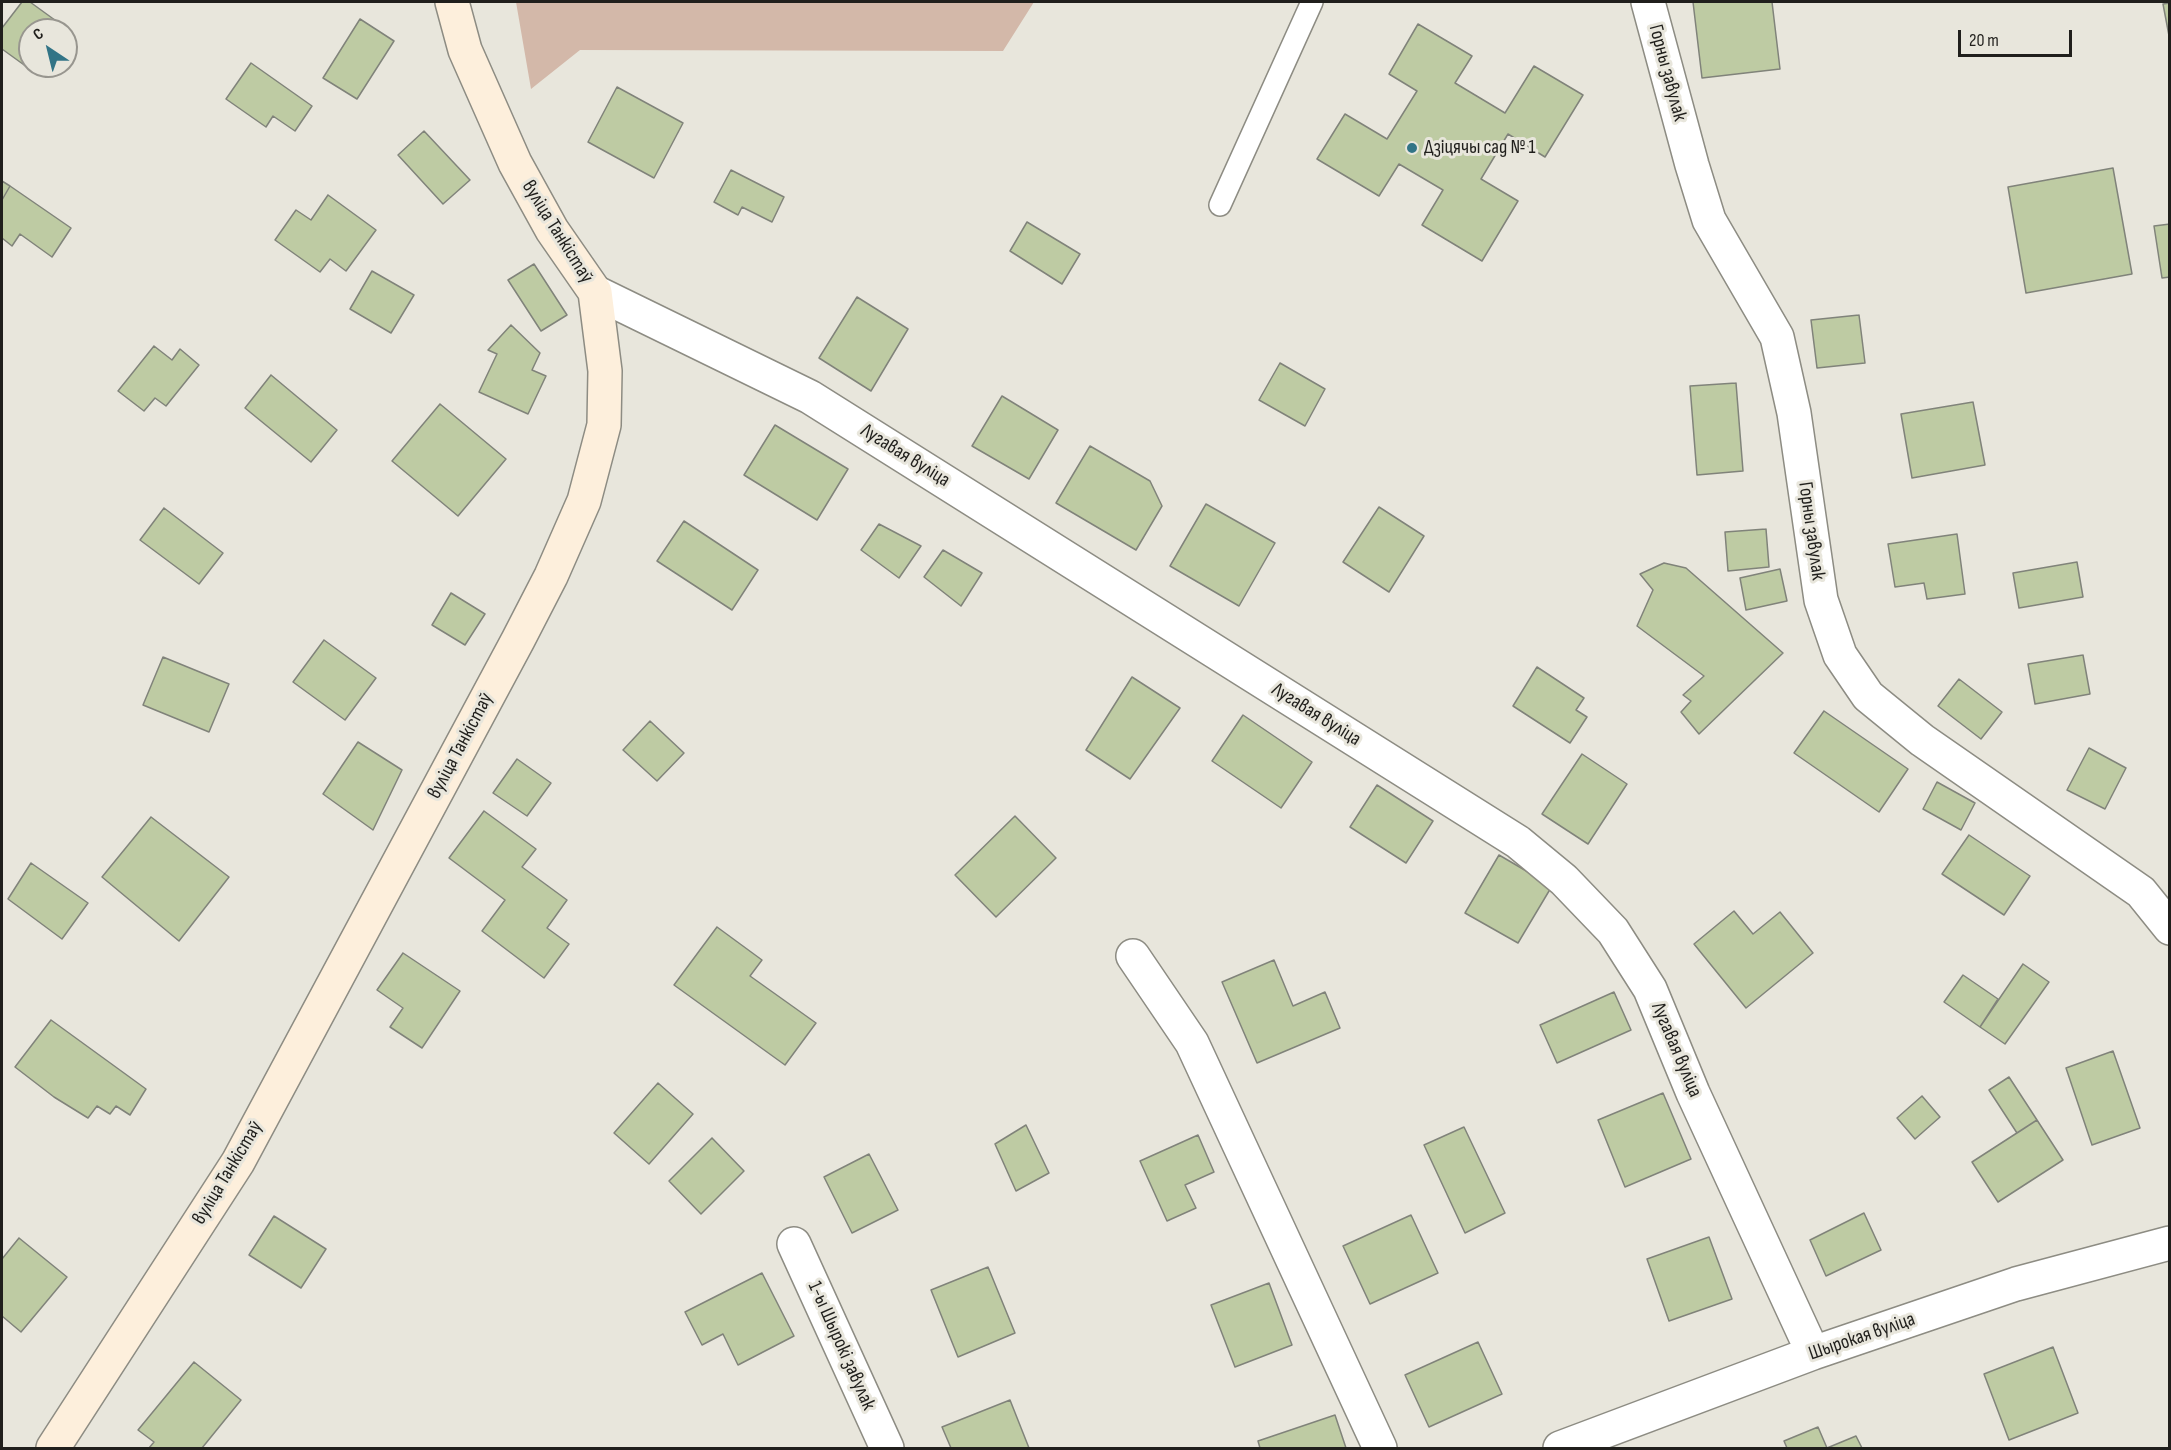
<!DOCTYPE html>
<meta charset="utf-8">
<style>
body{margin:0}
#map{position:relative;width:2171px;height:1450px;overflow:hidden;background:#e8e6dc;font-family:"Sofia Sans Condensed",sans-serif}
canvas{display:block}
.frame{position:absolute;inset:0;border:3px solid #201f1c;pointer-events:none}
.north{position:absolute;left:18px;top:18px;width:60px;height:60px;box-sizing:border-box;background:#e8e6dc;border:2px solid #98968f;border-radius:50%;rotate:325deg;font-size:16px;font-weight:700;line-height:24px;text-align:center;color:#201f1c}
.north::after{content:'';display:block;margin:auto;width:21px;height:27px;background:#327486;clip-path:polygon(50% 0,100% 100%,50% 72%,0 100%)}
.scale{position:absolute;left:1958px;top:30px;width:114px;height:27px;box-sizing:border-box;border:3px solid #201f1c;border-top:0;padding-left:8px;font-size:18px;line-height:21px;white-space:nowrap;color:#201f1c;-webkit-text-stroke:4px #e8e6dc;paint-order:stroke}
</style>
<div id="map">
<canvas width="2171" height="1450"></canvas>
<div class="frame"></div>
<div class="north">С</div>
<div class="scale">20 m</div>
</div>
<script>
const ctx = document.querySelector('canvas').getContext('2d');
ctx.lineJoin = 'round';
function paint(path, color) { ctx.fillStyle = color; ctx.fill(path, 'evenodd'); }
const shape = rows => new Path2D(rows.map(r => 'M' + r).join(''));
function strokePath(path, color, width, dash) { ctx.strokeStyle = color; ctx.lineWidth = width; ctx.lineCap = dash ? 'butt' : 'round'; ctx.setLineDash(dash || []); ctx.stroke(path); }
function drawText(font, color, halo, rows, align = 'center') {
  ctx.font = font + ' "Sofia Sans Condensed",sans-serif'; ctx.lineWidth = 6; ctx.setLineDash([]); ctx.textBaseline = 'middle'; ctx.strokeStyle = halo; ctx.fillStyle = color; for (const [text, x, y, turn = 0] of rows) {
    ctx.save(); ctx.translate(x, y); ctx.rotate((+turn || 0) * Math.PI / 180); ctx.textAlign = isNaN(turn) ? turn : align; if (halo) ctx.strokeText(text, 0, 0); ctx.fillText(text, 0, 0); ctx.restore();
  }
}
const green = shape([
 [516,2,1034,2,1003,51,580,50,531,89]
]);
const building = shape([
 [22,2,30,2,70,31,66,37,66,30,30,30,30,66,45,66,38,75,2,49,2,28,22,2],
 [1693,2,1772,2,1780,69,1702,78,1693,2],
 [2170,3,2170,41,2163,4,2170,3],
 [360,19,394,41,357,99,323,78,360,19],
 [1418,24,1472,56,1455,83,1505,113,1534,66,1583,95,1545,157,1508,134,1481,179,1518,201,1482,261,1422,225,1443,190,1399,164,1379,196,1317,159,1345,114,1387,139,1417,91,1389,74,1418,24],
 [251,63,312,106,295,131,273,116,266,127,226,99,251,63],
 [617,87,683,123,654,178,588,142,617,87],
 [424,131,470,180,443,204,398,155,424,131],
 [2113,168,2132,274,2026,293,2008,187,2113,168],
 [731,170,784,197,772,222,742,207,738,215,714,202,731,170],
 [2,181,10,186,2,200,2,181],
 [10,186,71,228,52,257,20,234,12,246,2,238,2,200,10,186],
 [328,195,376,230,346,271,330,259,320,272,275,240,296,210,311,220,328,195],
 [1027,222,1080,254,1062,284,1010,251,1027,222],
 [2170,224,2170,277,2162,278,2154,226,2170,224],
 [534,264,567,315,541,331,508,280,534,264],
 [372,271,414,295,391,333,350,309,372,271],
 [857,297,908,329,871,391,819,358,857,297],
 [1859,315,1865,363,1817,368,1811,320,1859,315],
 [511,325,540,353,532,370,546,376,528,414,479,392,497,354,488,350,511,325],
 [154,346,172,360,180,349,199,365,166,406,155,398,144,411,118,391,154,346],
 [1280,363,1325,389,1305,426,1259,400,1280,363],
 [271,375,337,430,311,462,245,408,271,375],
 [1736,383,1743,471,1697,475,1690,386,1736,383],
 [1002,396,1058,430,1029,479,972,446,1002,396],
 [1973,402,1985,465,1912,478,1901,414,1973,402],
 [440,404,506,459,458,516,392,461,440,404],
 [775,425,848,469,817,520,744,475,775,425],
 [1090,446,1150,481,1162,506,1136,550,1056,503,1090,446],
 [1206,504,1275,543,1239,606,1170,566,1206,504],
 [1379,507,1424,536,1389,592,1343,562,1379,507],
 [164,508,223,553,199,584,140,540,164,508],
 [684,521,758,570,732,610,657,561,684,521],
 [879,524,921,546,899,578,861,550,879,524],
 [1766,529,1769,567,1728,571,1725,532,1766,529],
 [1957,534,1965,594,1927,599,1924,583,1895,587,1888,544,1957,534],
 [943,550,982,573,961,606,924,577,943,550],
 [2077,562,2083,597,2019,608,2013,573,2077,562],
 [1664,563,1686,568,1783,653,1699,734,1681,712,1691,701,1683,695,1704,676,1637,626,1653,590,1640,574,1664,563],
 [1780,569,1787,601,1746,610,1740,578,1780,569],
 [451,593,485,614,465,645,432,625,451,593],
 [324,640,376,678,345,720,293,682,324,640],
 [2083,655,2090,694,2035,704,2028,664,2083,655],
 [163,657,229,684,209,732,143,705,163,657],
 [1537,667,1584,698,1576,710,1587,717,1570,743,1513,706,1537,667],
 [1132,677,1180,708,1130,779,1086,750,1132,677],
 [1959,679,2002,712,1981,739,1938,706,1959,679],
 [1824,711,1908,769,1879,812,1794,753,1824,711],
 [1243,715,1312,762,1281,808,1212,761,1243,715],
 [650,721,684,753,657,781,623,750,650,721],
 [358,742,402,770,373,830,323,794,358,742],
 [2089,748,2126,768,2105,809,2067,790,2089,748],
 [1582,754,1627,784,1588,844,1542,814,1582,754],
 [517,759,551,783,527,816,493,793,517,759],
 [1937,782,1975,803,1961,830,1923,809,1937,782],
 [1377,785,1433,821,1406,863,1350,827,1377,785],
 [484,811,536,849,522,867,567,900,547,928,569,944,544,978,482,931,505,900,449,858,484,811],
 [1015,816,1056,858,996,917,955,875,1015,816],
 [151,817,229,877,179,941,102,877,151,817],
 [1969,835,2030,876,2004,915,1942,874,1969,835],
 [1499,855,1552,886,1518,943,1465,913,1499,855],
 [31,863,88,903,62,939,8,899,31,863],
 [1734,911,1753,934,1780,912,1813,953,1746,1008,1694,944,1734,911],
 [717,927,762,960,750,976,816,1023,785,1065,674,985,717,927],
 [403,953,460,991,422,1048,390,1027,403,1008,377,990,403,953],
 [1274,960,1293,1006,1325,992,1340,1028,1257,1063,1222,982,1274,960],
 [2023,964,2049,982,2005,1044,1980,1027,2023,964],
 [1963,975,1998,999,1980,1027,1944,1002,1963,975],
 [1614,992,1631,1030,1557,1063,1540,1025,1614,992],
 [51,1020,146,1089,130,1115,116,1106,110,1114,97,1106,88,1118,54,1097,15,1067,51,1020],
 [2113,1051,2140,1128,2092,1145,2066,1068,2113,1051],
 [2009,1077,2037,1120,2017,1133,1989,1090,2009,1077],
 [658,1083,693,1114,649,1164,614,1133,658,1083],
 [1663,1093,1691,1159,1625,1187,1598,1120,1663,1093],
 [1922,1096,1940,1117,1915,1139,1897,1118,1922,1096],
 [2037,1120,2063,1160,1998,1202,1972,1162,2037,1120],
 [1026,1125,1049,1173,1016,1191,995,1144,1026,1125],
 [1464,1127,1505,1213,1465,1233,1424,1145,1464,1127],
 [1198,1135,1214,1172,1185,1185,1196,1208,1167,1221,1140,1161,1198,1135],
 [712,1138,744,1171,701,1214,669,1181,712,1138],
 [869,1154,898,1210,852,1233,824,1177,869,1154],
 [1864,1213,1881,1250,1826,1276,1810,1240,1864,1213],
 [1411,1215,1438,1273,1370,1304,1343,1246,1411,1215],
 [274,1216,326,1249,301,1288,249,1255,274,1216],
 [1709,1237,1732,1299,1669,1321,1647,1259,1709,1237],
 [19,1238,67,1277,21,1332,2,1316,2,1259,19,1238],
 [988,1267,1015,1333,958,1357,931,1290,988,1267],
 [762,1273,794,1336,738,1365,723,1334,702,1345,685,1312,762,1273],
 [1269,1283,1292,1345,1235,1367,1211,1305,1269,1283],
 [1478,1342,1502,1394,1429,1427,1405,1375,1478,1342],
 [2053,1347,2078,1413,2009,1440,1984,1374,2053,1347],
 [194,1362,241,1400,202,1448,149,1448,154,1442,138,1430,194,1362],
 [1010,1400,1029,1448,951,1448,942,1427,1010,1400],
 [1335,1415,1346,1448,1260,1448,1258,1441,1335,1415],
 [1818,1427,1827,1448,1856,1436,1862,1448,1787,1448,1784,1441,1818,1427]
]);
const lane = shape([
 [1220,205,1312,2]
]);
const street = shape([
 [1648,2,1692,165,1709,220,1777,337,1794,413,1821,600,1840,655,1868,696,1922,740,2141,892,2170,928],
 [595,292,810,397,1518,842,1564,880,1613,931,1650,989,1693,1093,1813,1353],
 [1133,956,1192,1043,1380,1448],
 [794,1244,887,1448],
 [1560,1448,1813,1353,2016,1284,2170,1243]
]);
const secondary = shape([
 [53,1448,238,1162,518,640,551,576,584,501,604,425,605,371,595,292,552,230,515,163,465,50,452,2]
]);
const markers = [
 [1412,148,6,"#327486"]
];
const streetNames = [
 ["Горны завулак",1667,73,75],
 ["вуліца Танкістаў",557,232,58],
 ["Лугавая вуліца",905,456,32],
 ["Горны завулак",1811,531,82],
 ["Лугавая вуліца",1316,715,32],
 ["вуліца Танкістаў",461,746,-62],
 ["Лугавая вуліца",1676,1050,67],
 ["вуліца Танкістаў",228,1173,-59],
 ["Шырокая вуліца",1862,1337,-19],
 ["1-ы Шырокі завулак",841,1346,66]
];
const poiNames = [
 ["Дзіцячы сад № 1",1424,148]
];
paint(green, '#d3b8a9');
paint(building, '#becba3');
strokePath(building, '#80837a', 1.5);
strokePath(lane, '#8d8c83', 24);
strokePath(street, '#8d8c83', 36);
strokePath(secondary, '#8d8c83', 36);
strokePath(lane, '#fff', 21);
strokePath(street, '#fff', 33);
strokePath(secondary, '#fdefdc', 33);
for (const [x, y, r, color] of markers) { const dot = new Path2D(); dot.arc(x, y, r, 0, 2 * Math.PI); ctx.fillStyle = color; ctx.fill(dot); strokePath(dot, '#e8e6dc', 2); }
drawText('20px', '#201f1c', '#e8e6dc', streetNames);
drawText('20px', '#201f1c', '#e8e6dc', poiNames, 'left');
</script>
